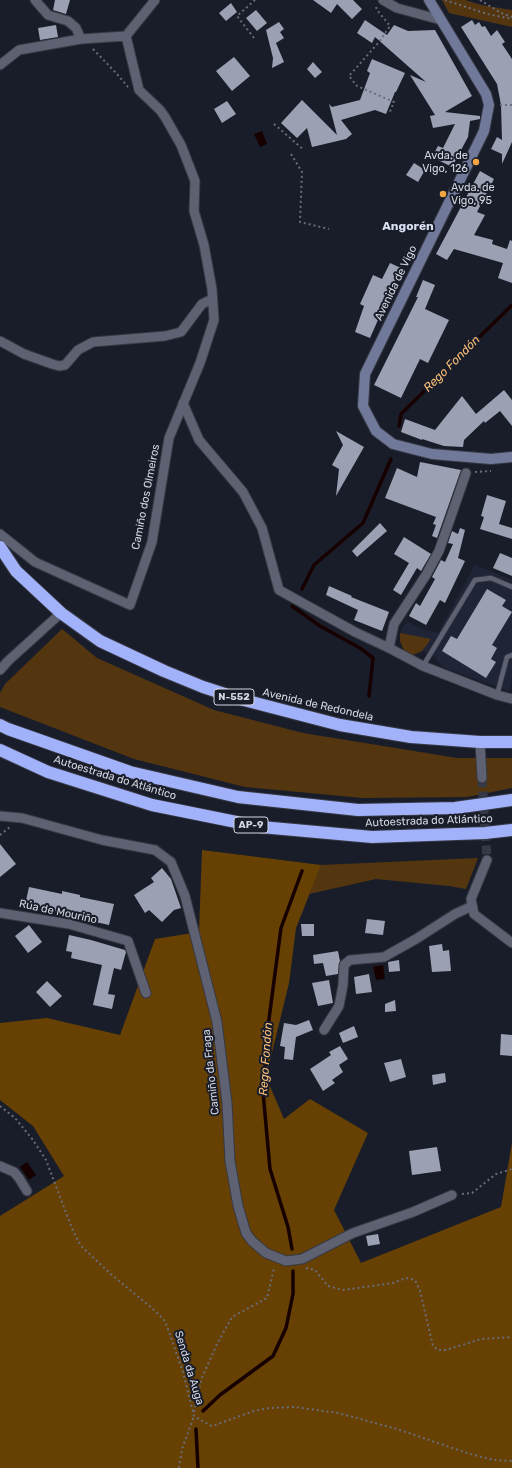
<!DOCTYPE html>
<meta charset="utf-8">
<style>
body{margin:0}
canvas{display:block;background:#191d2a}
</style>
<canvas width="512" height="1468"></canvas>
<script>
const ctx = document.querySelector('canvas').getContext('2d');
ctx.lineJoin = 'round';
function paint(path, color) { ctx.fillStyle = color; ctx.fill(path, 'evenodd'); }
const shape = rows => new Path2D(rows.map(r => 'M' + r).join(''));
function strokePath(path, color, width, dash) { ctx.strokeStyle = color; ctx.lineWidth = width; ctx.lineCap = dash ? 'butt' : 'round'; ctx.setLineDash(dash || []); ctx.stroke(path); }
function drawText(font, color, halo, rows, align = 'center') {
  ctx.font = font + ' Rubik,sans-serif'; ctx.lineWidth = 4; ctx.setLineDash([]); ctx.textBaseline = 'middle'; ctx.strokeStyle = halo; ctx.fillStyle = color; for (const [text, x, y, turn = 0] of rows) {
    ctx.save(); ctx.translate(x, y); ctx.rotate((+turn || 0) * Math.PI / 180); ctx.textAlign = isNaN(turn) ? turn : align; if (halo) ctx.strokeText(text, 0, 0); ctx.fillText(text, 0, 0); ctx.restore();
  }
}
const built = shape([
 [475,565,512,580,512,676,509,691,442,667,435,656,422,651,411,656,400,641,400,633,404,625,408,622,426,631,427,630,438,633]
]);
const green = shape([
 [442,0,465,0,481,5,512,10,512,27,449,13],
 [62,629,97,658,214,710,303,733,457,758,512,758,512,788,467,797,363,798,245,787,134,759,0,707,0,693,5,684],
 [400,633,431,639,422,651,411,656,405,653,400,641],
 [478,858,466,889,449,886,376,879,309,894,321,865]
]);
const forest = shape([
 [202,850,321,865,296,928,289,983,266,1077,284,1119,310,1099,368,1133,334,1210,361,1263,501,1207,512,1143,512,1468,0,1468,0,1216,64,1176,33,1126,0,1100,0,1023,47,1018,120,1035,155,939,199,932]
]);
const water = shape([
 [262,131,267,144,260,147,254,134],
 [383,965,385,979,376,980,373,967],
 [27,1162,36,1175,29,1180,20,1167]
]);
const stream = shape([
 [399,426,401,414,512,305],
 [302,589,314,565,363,523,391,459],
 [292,606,320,626,360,648,373,658,369,696],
 [292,1249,288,1227,270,1169,263,1092,269,1019,281,928,302,871],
 [203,1411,220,1395,273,1356,286,1328,293,1294,293,1271],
 [196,1429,198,1468]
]);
const building = shape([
 [55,0,70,0,66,14,53,10],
 [313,0,353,0,362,9,352,19,337,4,331,13],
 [231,3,237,12,226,21,219,13],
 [256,10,267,23,257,31,246,18],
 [365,20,387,35,394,25,408,31,435,30,472,96,445,112,480,116,480,119,470,121,468,137,452,167,432,157,438,146,443,148,455,124,433,128,430,116,435,115,410,75,426,82,375,37,372,43,357,33],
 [472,20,475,25,479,22,482,27,485,26,491,36,497,30,505,42,502,44,512,59,512,142,502,164,502,154,491,149,497,137,502,140,501,105,497,84,461,27],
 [279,22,284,29,280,32,284,38,276,43,284,62,272,68,273,58,266,30],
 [56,25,58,37,40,40,38,28],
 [234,57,250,76,232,91,216,71],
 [372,59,405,73,396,92,395,92,386,114,375,110,341,120,352,134,346,139,312,147,307,128,297,138,281,123,302,100,337,135,329,104,332,107,360,100,370,73,367,71],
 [313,62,322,72,315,78,307,69],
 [227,101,236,114,222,123,214,109],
 [414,163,425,170,418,182,406,175],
 [480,171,494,179,477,212,485,215,474,235,493,240,492,244,507,249,510,240,512,241,512,283,498,278,503,263,454,249,447,260,436,254],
 [390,263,401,268,370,338,355,332,364,306,360,304,373,275,382,279],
 [423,280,435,285,425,309,449,320,428,363,420,359,401,398,374,385,418,297,416,297],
 [504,390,512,400,512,426,500,411,485,423,484,421,464,440,463,447,444,446,422,439,422,440,401,432,405,419,435,430,462,396,476,414],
 [336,431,364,447,336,496,339,469,332,465,343,445],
 [420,462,461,470,437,538,432,536,436,525,433,524,436,517,385,498,397,468,417,477],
 [487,495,506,501,499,524,512,528,512,539,480,529,484,517,481,516],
 [380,523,387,531,357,557,352,551],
 [460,528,465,530,458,558,465,561,445,603,440,600,426,625,409,616,416,603,420,606,435,579,432,577,441,560,445,562,453,544,448,543,452,531,458,534],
 [404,537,431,554,421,571,417,568,401,595,393,590,409,563,394,554],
 [500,553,512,558,512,576,493,568],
 [329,586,352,596,351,597,389,612,382,631,354,620,358,610,326,595],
 [487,589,506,600,502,606,512,612,492,645,497,648,491,659,496,662,486,678,442,651,451,636,457,639],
 [0,844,16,864,0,877],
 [162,868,171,879,181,908,174,910,162,922,149,910,145,913,134,895,154,882,151,878],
 [29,887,62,894,62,891,80,895,80,897,114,904,109,925,91,921,92,919,25,905],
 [367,919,385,921,383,935,365,933],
 [301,924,314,924,314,936,302,936],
 [29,925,42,942,28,953,15,936],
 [69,935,91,940,125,950,126,952,121,970,114,968,108,994,115,995,112,1009,93,1005,102,965,71,958,72,952,66,951],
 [442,944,443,951,449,950,451,971,432,972,429,946],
 [338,951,340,961,338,974,326,976,323,963,314,964,313,955],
 [399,960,400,971,389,972,388,962],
 [369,974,372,992,356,994,354,977],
 [329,980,333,1003,318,1006,312,983],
 [47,981,62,996,50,1007,36,992],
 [395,1000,396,1011,385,1012,385,1004],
 [309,1020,313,1030,296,1037,293,1060,284,1059,285,1047,280,1046,284,1023,296,1025],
 [354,1026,358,1037,343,1043,339,1033],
 [501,1034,512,1035,512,1056,500,1055],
 [340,1046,348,1059,339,1065,343,1072,332,1080,335,1083,323,1091,310,1069,331,1055,329,1052],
 [401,1059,406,1077,390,1082,384,1063],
 [445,1073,446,1082,433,1085,432,1075],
 [437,1147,441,1171,412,1175,409,1151],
 [378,1234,380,1244,368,1246,366,1236]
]);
const streetTunnel = shape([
 [482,778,487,860]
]);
const path = shape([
 [445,0,487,14,512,19],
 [480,0,501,13,512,17],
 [376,7,377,10,390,26,379,42,349,76,357,86,394,102,389,114],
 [254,38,237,16,255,0],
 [93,49,117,74,128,87],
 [500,105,512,105],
 [274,124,304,150],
 [291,154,302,172,300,222,329,229],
 [475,472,491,471],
 [0,835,10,827],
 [0,1106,15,1118,33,1140,46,1160,73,1231,81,1246,113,1276,152,1308,165,1321,183,1372,194,1416,204,1422,212,1426,254,1411,269,1408,295,1407,338,1413,397,1429,467,1453,493,1460,512,1461],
 [462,1194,472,1193,496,1174,512,1169],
 [306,1268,315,1270,328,1286,343,1290,393,1283,406,1278,415,1280,420,1291,433,1346,438,1350,446,1350,481,1339,512,1337],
 [194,1412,201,1380,217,1344,232,1317,267,1298,274,1268],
 [179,1468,182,1449,194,1416]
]);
const lane = shape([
 [423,666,475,580,491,578,512,587],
 [497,695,507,657,512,655]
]);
const street = shape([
 [35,0,48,15,68,21,76,28,81,39],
 [383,0,397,8,441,20],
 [0,65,19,50,81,39,126,36],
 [0,341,24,354,52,364,59,366,65,365,78,350,93,342,165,336,181,332,202,304,212,299],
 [183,403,199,440,243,492,262,528,279,590,355,632,389,648],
 [466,473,439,551,426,575,394,624,389,648,423,666,497,695,512,699],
 [0,534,35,562,130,605,152,542,169,438,200,363,214,320,212,289,204,245,194,211,195,181,181,145,165,117,160,110,139,90,126,36,155,0],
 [0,670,8,661,61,613],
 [480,742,482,778],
 [0,816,22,818,102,840,155,850,171,862,185,896,217,1022,227,1103,230,1161,238,1206,246,1233,252,1241,266,1253,286,1261,302,1259,353,1233,413,1212,452,1195],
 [487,860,471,899,474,914,512,943],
 [0,913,69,924,128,941,146,993],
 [324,1030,339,1006,343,985,344,965,350,960,384,957,416,939,455,914,472,906],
 [0,1166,14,1172,19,1178,27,1191]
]);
const secondary = shape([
 [429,0,486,94,489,105,484,131,365,374,363,406,376,431,393,444,432,454,491,459,512,457]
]);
const highway = shape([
 [0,547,16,571,61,613,100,641,164,671,203,687,240,699,340,725,411,737,480,742,512,742],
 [0,725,8,729,130,772,238,797,358,810,455,808,512,800],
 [0,750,48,772,152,805,261,827,372,837,485,833,512,830]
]);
const markers = [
 [476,162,4,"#f2a541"],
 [443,194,4,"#f2a541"]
];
const shields = [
 [234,697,40],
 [251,825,34]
];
const shieldNames = [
 ["N-552",234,697],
 ["AP-9",251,825]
];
const poiNames = [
 ["Avda. de",468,156],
 ["Vigo, 126",468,169],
 ["Avda. de",451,188,"left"],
 ["Vigo, 95",451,201,"left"]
];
const streetNames = [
 ["Avenida de Vigo",396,283,-64],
 ["Camiño dos Olmeiros",146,497,-79],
 ["Avenida de Redondela",318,705,13],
 ["Autoestrada do Atlántico",115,778,17],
 ["Autoestrada do Atlántico",429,821,-2],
 ["Rúa de Mouriño",58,912,12],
 ["Camiño da Fraga",211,1072,-96],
 ["Senda da Auga",189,1368,73]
];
const neighbourhoodNames = [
 ["Angorén",408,227]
];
const waterNames = [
 ["Rego Fondón",452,364,-45],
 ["Rego Fondón",266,1059,-86]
];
paint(built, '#1f2437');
paint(green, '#53360f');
paint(forest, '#674003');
paint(water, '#170000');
strokePath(stream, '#170000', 3.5);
paint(building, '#9ba0b2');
strokePath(streetTunnel, '#353945', 9, [9, 4.5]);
strokePath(lane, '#373943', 6);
strokePath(street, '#373943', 11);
strokePath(secondary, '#373943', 12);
strokePath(highway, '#373943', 14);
strokePath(path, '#696c78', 2, [2, 3]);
strokePath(lane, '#5d6172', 4.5);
strokePath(street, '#5d6172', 9);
strokePath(secondary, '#71799b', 10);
strokePath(highway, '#a1b1fa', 12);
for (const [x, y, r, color] of markers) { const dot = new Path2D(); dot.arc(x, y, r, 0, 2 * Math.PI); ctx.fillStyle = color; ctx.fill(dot); strokePath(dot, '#191d2a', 1.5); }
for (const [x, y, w] of shields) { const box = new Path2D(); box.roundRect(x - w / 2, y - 8, w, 16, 3); ctx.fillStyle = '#191d2a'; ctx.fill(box); strokePath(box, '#d4d7e0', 1); }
drawText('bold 10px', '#d4d7e0', null, shieldNames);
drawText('11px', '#d4d7e0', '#191d2a', poiNames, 'right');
drawText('11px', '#d4d7e0', '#191d2a', streetNames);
drawText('bold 12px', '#dadff2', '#191d2a', neighbourhoodNames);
drawText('italic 12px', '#f9be78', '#191d2a', waterNames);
</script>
